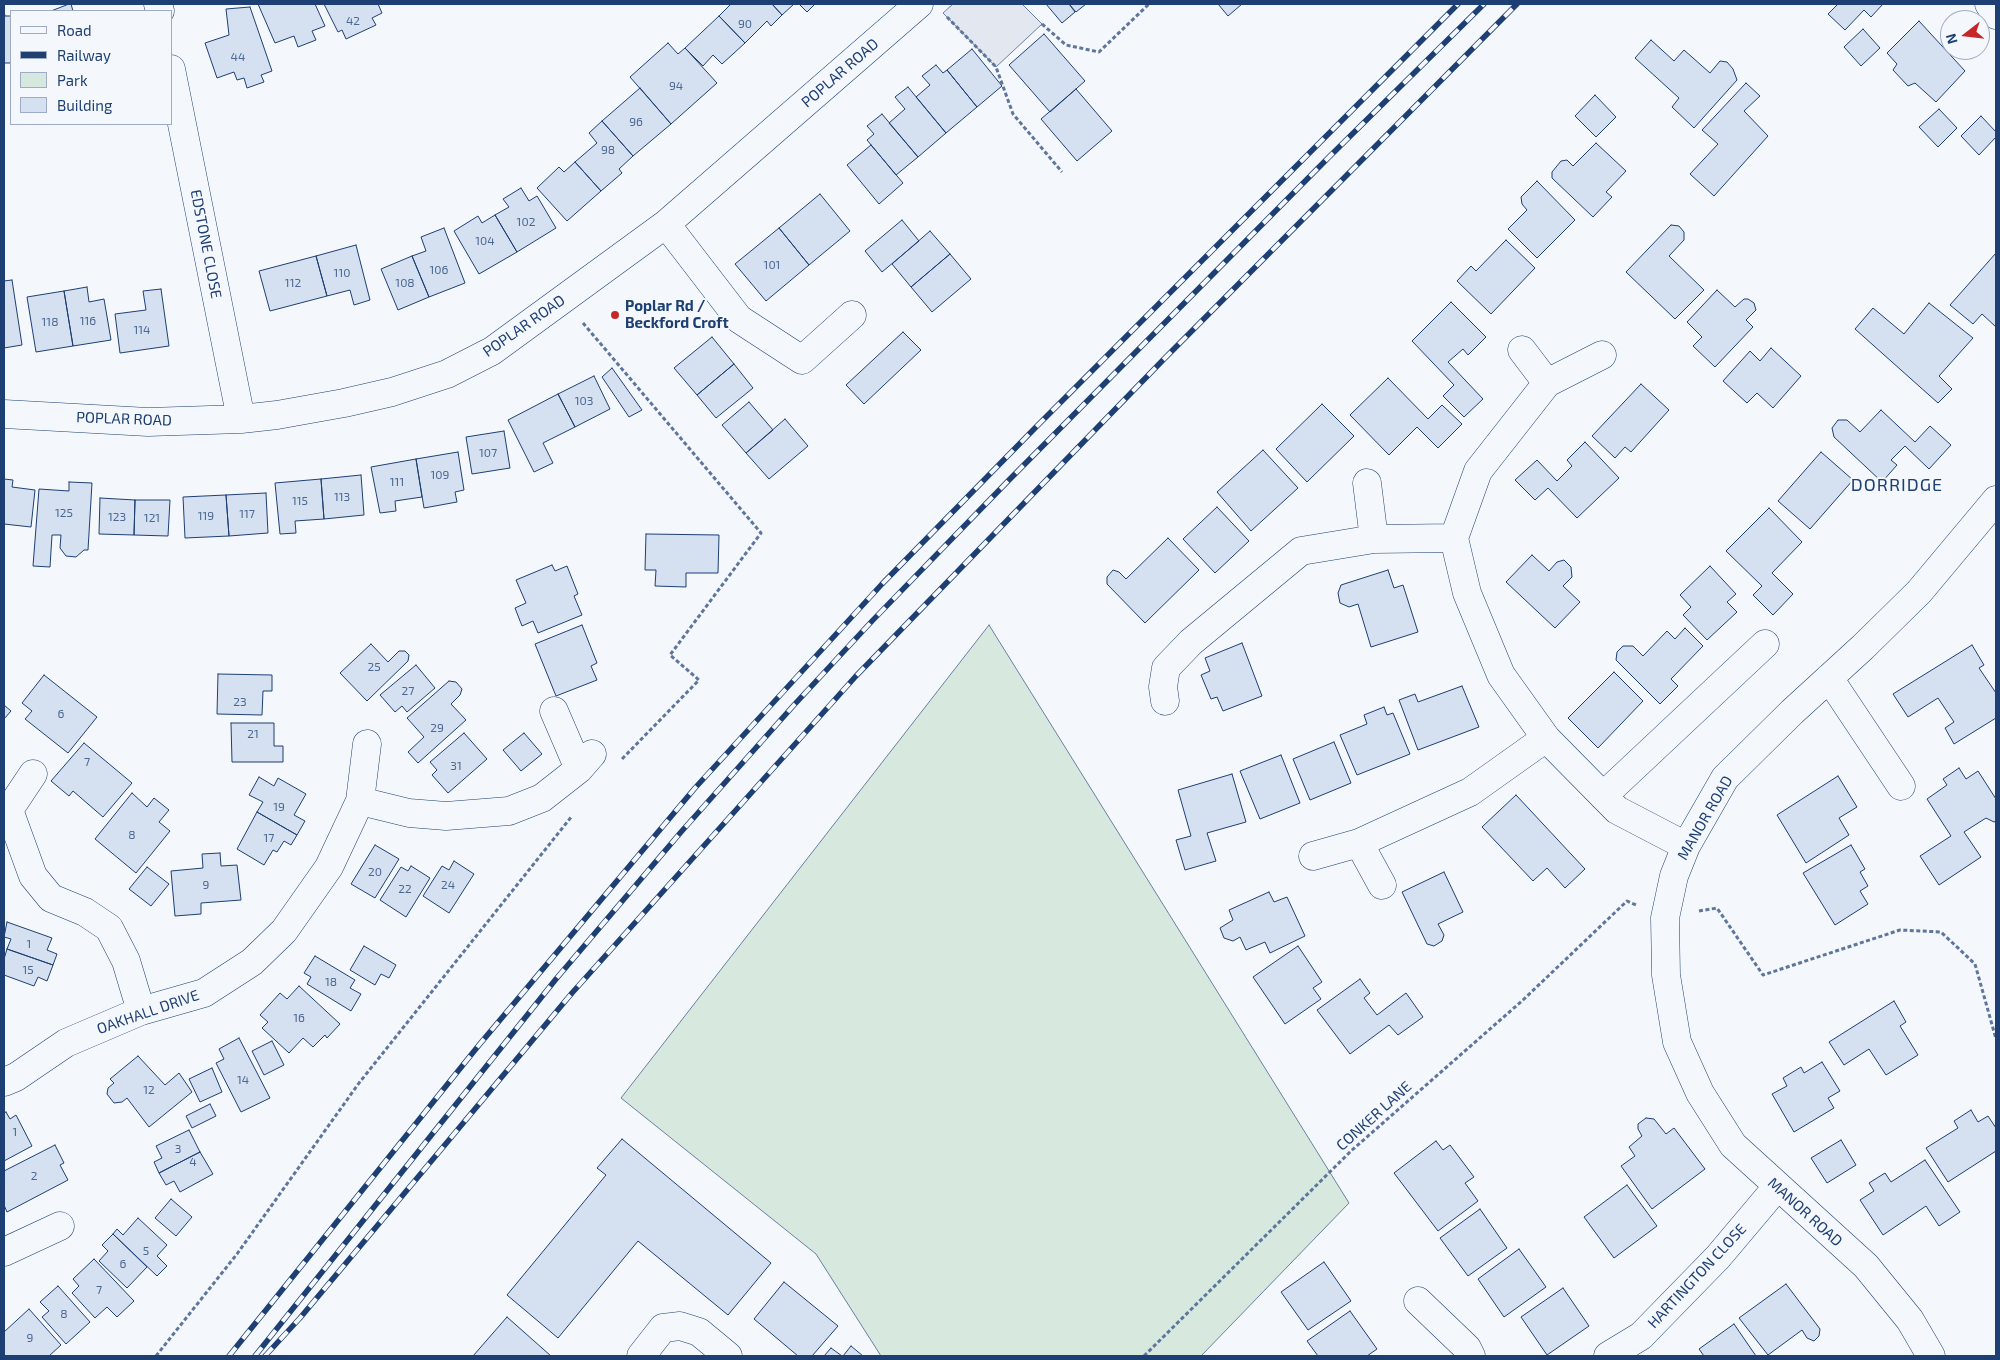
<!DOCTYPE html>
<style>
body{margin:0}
#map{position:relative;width:2000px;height:1360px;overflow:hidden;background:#f4f7fb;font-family:"Exo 2",sans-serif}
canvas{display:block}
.frame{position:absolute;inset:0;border:5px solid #1d3f73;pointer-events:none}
.legend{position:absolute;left:10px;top:10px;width:162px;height:115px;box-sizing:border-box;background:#f4f7fb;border:1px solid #9eadc5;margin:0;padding:6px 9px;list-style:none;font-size:15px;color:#1d3f73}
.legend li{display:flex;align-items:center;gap:10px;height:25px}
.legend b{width:25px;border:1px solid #9eadc5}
.north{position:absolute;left:1940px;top:10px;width:50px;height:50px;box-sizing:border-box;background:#f4f7fb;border:1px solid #9eadc5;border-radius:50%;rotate:254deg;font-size:14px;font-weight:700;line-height:20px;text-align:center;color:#1d3f73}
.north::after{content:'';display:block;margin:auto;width:18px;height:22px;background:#c62828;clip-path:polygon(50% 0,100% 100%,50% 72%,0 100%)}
</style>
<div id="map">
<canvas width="2000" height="1360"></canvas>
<div class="frame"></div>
<ul class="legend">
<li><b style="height:6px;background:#f4f7fb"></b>Road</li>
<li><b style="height:6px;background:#1d3f73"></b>Railway</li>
<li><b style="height:14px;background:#d7e8df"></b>Park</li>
<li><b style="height:14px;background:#d5e0f0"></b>Building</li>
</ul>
<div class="north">N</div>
</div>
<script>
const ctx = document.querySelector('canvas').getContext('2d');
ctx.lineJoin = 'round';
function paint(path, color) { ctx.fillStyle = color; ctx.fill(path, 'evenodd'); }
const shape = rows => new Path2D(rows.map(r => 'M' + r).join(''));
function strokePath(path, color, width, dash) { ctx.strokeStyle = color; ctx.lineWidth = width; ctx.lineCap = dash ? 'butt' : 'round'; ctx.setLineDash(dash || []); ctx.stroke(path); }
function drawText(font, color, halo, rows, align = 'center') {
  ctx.font = font + ' "Exo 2",sans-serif'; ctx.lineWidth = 4; ctx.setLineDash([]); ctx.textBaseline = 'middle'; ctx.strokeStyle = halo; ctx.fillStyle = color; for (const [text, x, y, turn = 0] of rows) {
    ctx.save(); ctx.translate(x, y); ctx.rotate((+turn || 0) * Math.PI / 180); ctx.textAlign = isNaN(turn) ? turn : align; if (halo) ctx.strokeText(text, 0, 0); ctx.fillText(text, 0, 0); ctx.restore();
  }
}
const green = shape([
 [989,625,1349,1203,1201,1356,881,1356,816,1254,621,1098,989,625]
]);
const parking = shape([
 [953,4,1022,4,1042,24,996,67,943,13,953,4]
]);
const building = shape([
 [69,4,71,4,73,11,51,11,69,4],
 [258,4,315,4,325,26,312,31,316,40,298,47,294,36,275,43,258,4],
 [324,4,378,4,382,13,372,18,376,25,346,39,342,30,338,32,324,4],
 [731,4,772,4,782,15,771,26,767,21,745,43,719,16,731,4],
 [772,4,794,4,782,15,772,4],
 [799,4,815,4,807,12,799,4],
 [1046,4,1069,4,1075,12,1062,23,1046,4],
 [1069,4,1086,4,1076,12,1069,4],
 [1218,4,1242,4,1228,16,1218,4],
 [1838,4,1883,4,1871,17,1864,10,1845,30,1828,14,1838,4],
 [250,7,272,71,261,75,264,82,247,88,244,78,237,80,234,72,217,78,205,43,229,35,226,9,250,7],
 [4,11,5,16,11,16,11,63,4,63,4,11],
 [719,16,745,43,722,64,713,55,703,66,685,48,719,16],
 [1919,21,1965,71,1936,102,1915,83,1908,86,1893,70,1897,64,1887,53,1919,21],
 [1863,29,1880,48,1861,66,1844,47,1863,29],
 [1044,34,1085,81,1050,112,1009,65,1044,34],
 [1651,40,1674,61,1684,50,1710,73,1720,61,1727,62,1733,69,1737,80,1694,128,1672,107,1679,98,1635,58,1651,40],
 [668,43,678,54,685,48,717,83,671,124,630,77,668,43],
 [972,49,1002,86,977,107,947,70,972,49],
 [936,65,943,73,947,70,977,107,946,133,916,97,930,85,922,76,936,65],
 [1746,83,1760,96,1744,111,1768,136,1714,196,1690,174,1718,144,1702,130,1746,83],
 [908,87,946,133,918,157,889,123,905,109,895,97,908,87],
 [640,88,671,124,633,156,602,121,640,88],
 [1076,89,1112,131,1077,161,1041,119,1076,89],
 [1595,95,1616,117,1596,137,1575,116,1595,95],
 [1939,109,1957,128,1938,147,1919,127,1939,109],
 [882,114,918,157,896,175,867,140,874,134,867,126,882,114],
 [1981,116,1996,132,1996,137,1979,155,1961,136,1981,116],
 [602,121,633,156,619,169,622,173,601,191,575,162,597,143,589,133,602,121],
 [1596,143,1626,171,1606,192,1612,197,1593,217,1552,178,1552,172,1561,161,1567,160,1573,166,1596,143],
 [871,145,903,183,879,204,847,165,871,145],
 [575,162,601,191,567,221,537,188,559,167,564,172,575,162],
 [1537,181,1575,220,1537,258,1508,229,1527,210,1522,204,1521,197,1537,181],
 [521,188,529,201,537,196,556,228,517,252,495,215,509,207,503,199,521,188],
 [820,194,850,231,809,265,779,228,820,194],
 [495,215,517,252,479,274,454,231,478,216,482,223,495,215],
 [902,220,919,241,882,272,865,251,902,220],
 [1671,225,1679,226,1684,232,1684,240,1669,256,1704,290,1675,319,1626,272,1671,225],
 [444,228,465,283,429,297,412,256,426,251,421,237,444,228],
 [779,228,809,265,766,301,735,264,779,228],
 [930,231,950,254,911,287,892,264,930,231],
 [1506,240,1535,268,1491,314,1457,281,1471,266,1476,271,1506,240],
 [356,245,370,300,354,305,350,290,327,296,316,256,356,245],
 [1996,253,1996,327,1982,314,1973,324,1950,305,1996,253],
 [950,254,971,279,932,312,911,287,950,254],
 [316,256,327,296,270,311,259,271,316,256],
 [412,256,429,297,398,310,381,269,412,256],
 [12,280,22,345,4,348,4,281,12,280],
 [87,287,89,302,104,299,111,340,73,346,64,291,87,287],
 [161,289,169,346,120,353,115,314,146,310,143,291,161,289],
 [1717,290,1735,307,1744,299,1748,299,1754,303,1756,310,1746,320,1753,327,1715,367,1693,346,1702,337,1687,322,1717,290],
 [64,291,73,346,36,352,27,297,64,291],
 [1451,302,1486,337,1468,355,1463,349,1448,362,1483,399,1464,417,1443,396,1454,385,1412,341,1451,302],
 [1929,303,1973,338,1939,376,1952,389,1938,403,1855,329,1873,308,1904,334,1929,303],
 [903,332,921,350,864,404,846,385,903,332],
 [712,337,734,364,697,395,674,368,712,337],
 [1771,348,1801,376,1773,408,1757,393,1747,403,1723,381,1750,351,1760,361,1771,348],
 [734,364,753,388,716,418,697,395,734,364],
 [612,368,642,410,629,417,602,377,612,368],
 [594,376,610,409,575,427,558,394,594,376],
 [1388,378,1428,419,1442,405,1462,424,1438,448,1417,427,1389,455,1350,415,1388,378],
 [1641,384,1669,410,1631,452,1625,447,1615,458,1592,436,1641,384],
 [558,394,575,427,543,443,553,463,534,472,508,420,558,394],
 [749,402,773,430,746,453,722,425,749,402],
 [1322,404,1354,436,1307,482,1276,449,1322,404],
 [1881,410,1915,442,1930,426,1951,445,1929,469,1905,446,1891,460,1897,465,1882,482,1834,437,1832,428,1838,420,1847,420,1860,432,1881,410],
 [785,419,808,446,769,479,746,453,785,419],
 [504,431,510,468,472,474,466,437,504,431],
 [1585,442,1619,478,1577,518,1548,488,1535,500,1515,480,1537,460,1557,481,1572,466,1567,460,1585,442],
 [1263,450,1298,488,1251,531,1217,492,1263,450],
 [458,452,464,490,455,492,457,502,424,508,416,459,458,452],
 [1821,452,1853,480,1810,529,1778,501,1821,452],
 [416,459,422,497,395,501,396,511,380,513,371,467,416,459],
 [361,475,364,515,324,519,321,479,361,475],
 [4,479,13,480,12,487,35,490,31,527,4,524,4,479],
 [321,479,324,519,295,521,296,533,280,534,275,483,321,479],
 [69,482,92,483,88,550,84,550,76,557,66,556,60,548,61,535,52,535,50,567,33,566,39,489,69,491,69,482],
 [266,493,268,533,229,536,226,495,266,493],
 [226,495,229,536,185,538,183,497,226,495],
 [100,498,135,500,134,535,99,534,100,498],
 [135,500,170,500,168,536,134,535,135,500],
 [1217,507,1249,541,1215,573,1183,539,1217,507],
 [1769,508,1802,542,1772,573,1793,594,1773,615,1753,595,1762,586,1726,551,1769,508],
 [646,534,719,535,718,573,686,573,686,587,655,586,656,570,645,570,646,534],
 [1168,538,1199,570,1145,623,1107,584,1107,577,1113,570,1119,572,1126,579,1168,538],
 [1532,555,1549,571,1557,562,1564,560,1571,567,1572,577,1563,586,1580,602,1555,628,1506,582,1532,555],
 [552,565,555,571,567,566,578,594,574,596,582,615,538,633,533,621,522,626,515,608,526,603,516,580,552,565],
 [1710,566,1736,594,1727,602,1737,612,1707,640,1683,615,1691,607,1680,595,1710,566],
 [1388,570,1394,588,1403,585,1418,632,1371,647,1358,604,1349,607,1340,603,1338,593,1341,585,1388,570],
 [582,625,597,663,591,666,597,680,556,696,535,644,582,625],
 [1685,628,1703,646,1671,679,1678,686,1660,704,1616,660,1617,652,1623,646,1633,646,1643,656,1667,631,1675,639,1685,628],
 [1242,643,1262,696,1223,711,1217,697,1211,699,1201,675,1210,671,1205,658,1242,643],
 [371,644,388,662,399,651,405,651,409,655,408,661,367,701,340,673,371,644],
 [1972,645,1984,665,1979,668,1996,693,1996,718,1954,744,1945,728,1954,722,1938,698,1908,717,1893,694,1972,645],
 [416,665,435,688,407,712,402,706,395,712,380,695,416,665],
 [1614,672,1643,701,1598,748,1568,718,1614,672],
 [218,674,272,675,272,691,263,691,262,715,217,714,218,674],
 [44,675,97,717,68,753,25,719,32,711,22,703,44,675],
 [449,681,456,682,462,689,460,695,451,704,466,720,418,763,408,752,424,737,407,718,449,681],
 [1462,686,1479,727,1418,750,1399,700,1415,694,1418,702,1462,686],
 [4,705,11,711,4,719,4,705],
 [1384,707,1387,715,1393,713,1410,754,1357,775,1340,735,1367,724,1364,715,1384,707],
 [231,723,274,723,274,746,283,746,283,762,232,762,231,723],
 [464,733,487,759,448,793,432,775,437,770,430,762,464,733],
 [524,733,542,754,521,771,503,750,524,733],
 [1334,742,1351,783,1310,800,1293,759,1334,742],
 [84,743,132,783,103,817,73,791,69,796,51,781,84,743],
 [1281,755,1300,803,1260,819,1240,771,1281,755],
 [1959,768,1966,779,1978,771,1996,799,1996,821,1994,822,1986,818,1964,832,1981,857,1939,885,1920,856,1951,836,1927,799,1947,785,1943,779,1959,768],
 [1232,774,1246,822,1207,833,1216,861,1185,870,1176,840,1191,836,1178,790,1232,774],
 [1838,776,1857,807,1839,818,1849,835,1806,863,1777,815,1838,776],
 [259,777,274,786,278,778,306,794,294,815,305,821,297,835,257,812,263,802,249,795,259,777],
 [132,793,147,807,154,798,169,810,159,822,170,831,136,873,95,839,132,793],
 [1516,795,1585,869,1565,888,1547,868,1533,881,1482,827,1516,795],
 [257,812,297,835,291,845,284,841,277,852,273,850,264,865,237,849,257,812],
 [375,845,399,859,375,898,351,884,375,845],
 [1851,845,1865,869,1860,872,1868,886,1860,891,1868,904,1835,925,1803,873,1851,845],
 [220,853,221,866,237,865,241,900,201,903,201,914,175,916,171,871,203,868,202,854,220,853],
 [454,861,474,874,449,913,423,896,442,866,449,870,454,861],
 [411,866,430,878,406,917,380,900,401,867,408,871,411,866],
 [147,867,169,884,151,906,129,889,147,867],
 [1444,872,1463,912,1438,924,1444,935,1442,941,1434,946,1427,944,1402,892,1444,872],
 [1269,892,1274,902,1287,897,1305,936,1270,953,1265,942,1246,950,1240,937,1233,941,1224,938,1220,928,1233,920,1229,910,1269,892],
 [7,922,52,938,47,950,57,954,53,965,7,949,11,939,4,937,7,922],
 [364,946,396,965,389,978,381,974,375,985,350,970,364,946],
 [1298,946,1322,982,1313,988,1321,999,1285,1024,1253,977,1298,946],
 [7,949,53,965,47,981,38,977,34,986,4,975,4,959,7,949],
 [315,956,355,980,350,988,361,994,351,1011,307,984,311,977,304,973,315,956],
 [1360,979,1370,993,1364,998,1377,1015,1406,993,1423,1017,1398,1035,1389,1025,1350,1054,1317,1010,1360,979],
 [299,986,340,1024,327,1038,325,1035,313,1047,303,1038,289,1053,262,1028,268,1022,260,1015,280,993,287,999,299,986],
 [1894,1001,1906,1022,1900,1026,1918,1055,1886,1075,1869,1049,1844,1065,1829,1042,1894,1001],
 [239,1038,270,1098,241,1112,216,1063,224,1059,219,1049,239,1038],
 [272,1041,284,1065,264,1075,252,1051,272,1041],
 [138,1056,165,1085,179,1073,192,1092,149,1127,127,1098,122,1102,114,1103,107,1094,108,1088,114,1083,110,1079,138,1056],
 [1822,1062,1840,1091,1828,1098,1834,1108,1794,1132,1772,1094,1787,1086,1783,1078,1801,1067,1804,1073,1822,1062],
 [212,1068,222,1092,200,1102,189,1079,212,1068],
 [210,1104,216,1116,192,1128,186,1116,210,1104],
 [1971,1110,1978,1122,1988,1116,1996,1128,1996,1151,1948,1182,1926,1148,1958,1128,1954,1121,1971,1110],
 [6,1112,10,1119,16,1115,32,1146,4,1161,4,1113,6,1112],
 [1646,1118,1654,1119,1666,1134,1674,1128,1705,1169,1652,1209,1621,1166,1635,1156,1629,1147,1642,1136,1638,1129,1638,1124,1646,1118],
 [189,1130,200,1152,159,1173,154,1162,162,1158,156,1146,189,1130],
 [622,1139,771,1263,728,1315,638,1241,558,1338,507,1295,606,1175,597,1168,622,1139],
 [1841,1140,1856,1165,1827,1183,1811,1158,1841,1140],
 [1436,1141,1443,1150,1450,1145,1474,1177,1465,1183,1478,1201,1438,1231,1394,1173,1436,1141],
 [55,1145,64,1163,60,1165,68,1180,7,1212,4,1205,4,1171,55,1145],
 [200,1152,213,1174,180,1192,174,1181,166,1185,159,1173,200,1152],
 [1925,1160,1960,1212,1939,1226,1926,1206,1883,1235,1860,1200,1874,1191,1869,1183,1885,1173,1891,1182,1925,1160],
 [1627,1185,1657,1226,1614,1258,1584,1217,1627,1185],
 [171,1199,192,1217,176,1236,155,1218,171,1199],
 [1480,1209,1507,1248,1468,1276,1440,1238,1480,1209],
 [138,1218,167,1245,157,1256,167,1266,157,1276,113,1234,117,1229,123,1235,138,1218],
 [113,1234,147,1267,127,1288,99,1261,108,1251,102,1245,113,1234],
 [1519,1249,1546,1287,1504,1317,1478,1279,1519,1249],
 [94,1259,134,1301,117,1317,107,1307,95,1318,72,1293,79,1286,73,1279,94,1259],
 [1324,1262,1351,1301,1308,1330,1281,1292,1324,1262],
 [784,1282,838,1326,812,1356,798,1356,754,1319,784,1282],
 [1786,1284,1820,1329,1819,1336,1814,1341,1807,1338,1802,1330,1768,1355,1739,1318,1786,1284],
 [58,1286,90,1322,66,1344,42,1317,49,1311,40,1302,58,1286],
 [1563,1288,1589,1326,1547,1355,1521,1317,1563,1288],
 [29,1309,61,1345,49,1356,4,1356,4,1332,29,1309],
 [1350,1311,1377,1349,1367,1356,1318,1356,1307,1341,1350,1311],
 [507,1317,551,1356,473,1356,507,1317],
 [1734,1324,1756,1356,1704,1356,1699,1349,1734,1324],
 [851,1346,863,1356,843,1356,851,1346],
 [831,1348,842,1356,824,1356,831,1348]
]);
const path = shape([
 [947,17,996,67,1013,114,1062,172],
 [1042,24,1066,45,1099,52,1149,4],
 [583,323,761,533,670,655,699,680,622,759],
 [1699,911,1717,908,1763,975,1900,930,1941,932,1975,964,1996,1039],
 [156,1356,237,1254,359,1083,572,816],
 [1144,1356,1351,1151,1523,1000,1627,901,1636,905]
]);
const minor = shape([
 [158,4,160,11],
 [1989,4,1996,15],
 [171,69,241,419],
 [666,224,739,319,802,360,852,315],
 [1522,350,1547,383,1478,471,1454,538,1467,593,1501,675,1546,738,1617,810,1686,846],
 [1547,383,1602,355],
 [4,414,148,422,241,419,277,415,344,403,392,392,447,374,492,351,666,224,919,4],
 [1367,483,1374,539],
 [1829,678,1901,786],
 [1165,701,1163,687,1166,668,1191,642,1301,551,1374,539,1454,538],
 [554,711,579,769],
 [1603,796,1765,644],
 [360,801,367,744],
 [9,810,33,876,51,898,85,912,109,928,126,961,141,1011],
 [4,811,9,810,33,774],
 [1359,843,1382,885],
 [1313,856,1359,843,1470,792,1546,738],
 [4,1082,16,1077,66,1043,141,1011,204,993,252,962,284,931,329,867,360,801,409,813,446,816,509,811,542,798,579,769,592,754],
 [4,1252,60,1226],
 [1418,1301,1467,1348,1471,1356],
 [641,1356,663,1328,680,1326,699,1332,728,1356],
 [1608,1356,1641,1336,1718,1257,1777,1187],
 [1931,1356,1910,1320,1866,1266,1733,1145,1700,1093,1677,1042,1666,975,1665,918,1674,876,1686,846,1725,778,1792,712,1863,647,1919,592,1996,500]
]);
const rail = shape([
 [229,1356,479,1045,695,788,882,584,1037,426,1458,4],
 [255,1356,556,979,681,832,794,705,873,620,1009,480,1329,157,1484,4],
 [265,1356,300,1318,572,993,856,676,1164,359,1517,4]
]);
const markers = [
 [615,315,5,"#c62828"]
];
const numberNames = [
 ["42",353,21],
 ["90",745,24],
 ["44",238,57],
 ["94",676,86],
 ["96",636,122],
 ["98",608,150],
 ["102",526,222],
 ["104",485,241],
 ["101",772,265],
 ["106",439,270],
 ["110",342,273],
 ["112",293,283],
 ["108",405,283],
 ["116",88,321],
 ["118",50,322],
 ["114",142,330],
 ["103",584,401],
 ["107",488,453],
 ["109",440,475],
 ["111",397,482],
 ["113",342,497],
 ["115",300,501],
 ["125",64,513],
 ["117",247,514],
 ["119",206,516],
 ["123",117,517],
 ["121",152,518],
 ["25",374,667],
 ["27",408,691],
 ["23",240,702],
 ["6",61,714],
 ["29",437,728],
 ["21",253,734],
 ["7",87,762],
 ["31",456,766],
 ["19",279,807],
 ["8",132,835],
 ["17",269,838],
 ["20",375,872],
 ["9",206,885],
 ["24",448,885],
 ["22",405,889],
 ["1",29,944],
 ["15",28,970],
 ["18",331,982],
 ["16",299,1018],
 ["14",243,1080],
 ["12",149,1090],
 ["1",15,1132],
 ["3",178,1149],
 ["4",193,1162],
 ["2",34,1176],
 ["5",146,1251],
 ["6",123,1264],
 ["7",99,1290],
 ["8",64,1314],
 ["9",30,1338]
];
const streetNames = [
 ["POPLAR ROAD",840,73,-41],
 ["EDSTONE CLOSE",206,244,79],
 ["POPLAR ROAD",524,326,-35],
 ["POPLAR ROAD",124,419,2],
 ["MANOR ROAD",1705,818,-60],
 ["OAKHALL DRIVE",148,1012,-19],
 ["CONKER LANE",1374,1116,-42],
 ["MANOR ROAD",1805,1212,42],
 ["HARTINGTON CLOSE",1697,1276,-47]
];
const poiNames = [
 ["Poplar Rd /",625,306],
 ["Beckford Croft",625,323]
];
const quarterNames = [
 ["DORRIDGE",1897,485]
];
paint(green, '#d7e8df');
strokePath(green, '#687fa3', 1);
paint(parking, '#e3e8f0');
strokePath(parking, '#687fa3', 1);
paint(building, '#d5e0f0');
strokePath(building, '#1d3f73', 1);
strokePath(minor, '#1d3f73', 29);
strokePath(path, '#5e769c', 3, [4, 2.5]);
strokePath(minor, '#f4f7fb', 28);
strokePath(rail, '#1d3f73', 5.5);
strokePath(rail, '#f4f7fb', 4, [11]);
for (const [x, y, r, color] of markers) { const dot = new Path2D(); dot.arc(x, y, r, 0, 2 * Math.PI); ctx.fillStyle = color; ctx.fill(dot); strokePath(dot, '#f4f7fb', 2); }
drawText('12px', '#4b6792', null, numberNames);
drawText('15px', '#1d3f73', '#f4f7fb', streetNames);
drawText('bold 15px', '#1d3f73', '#f4f7fb', poiNames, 'left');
ctx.letterSpacing = '1px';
drawText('18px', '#1d3f73', '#f4f7fb', quarterNames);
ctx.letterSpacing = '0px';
</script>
